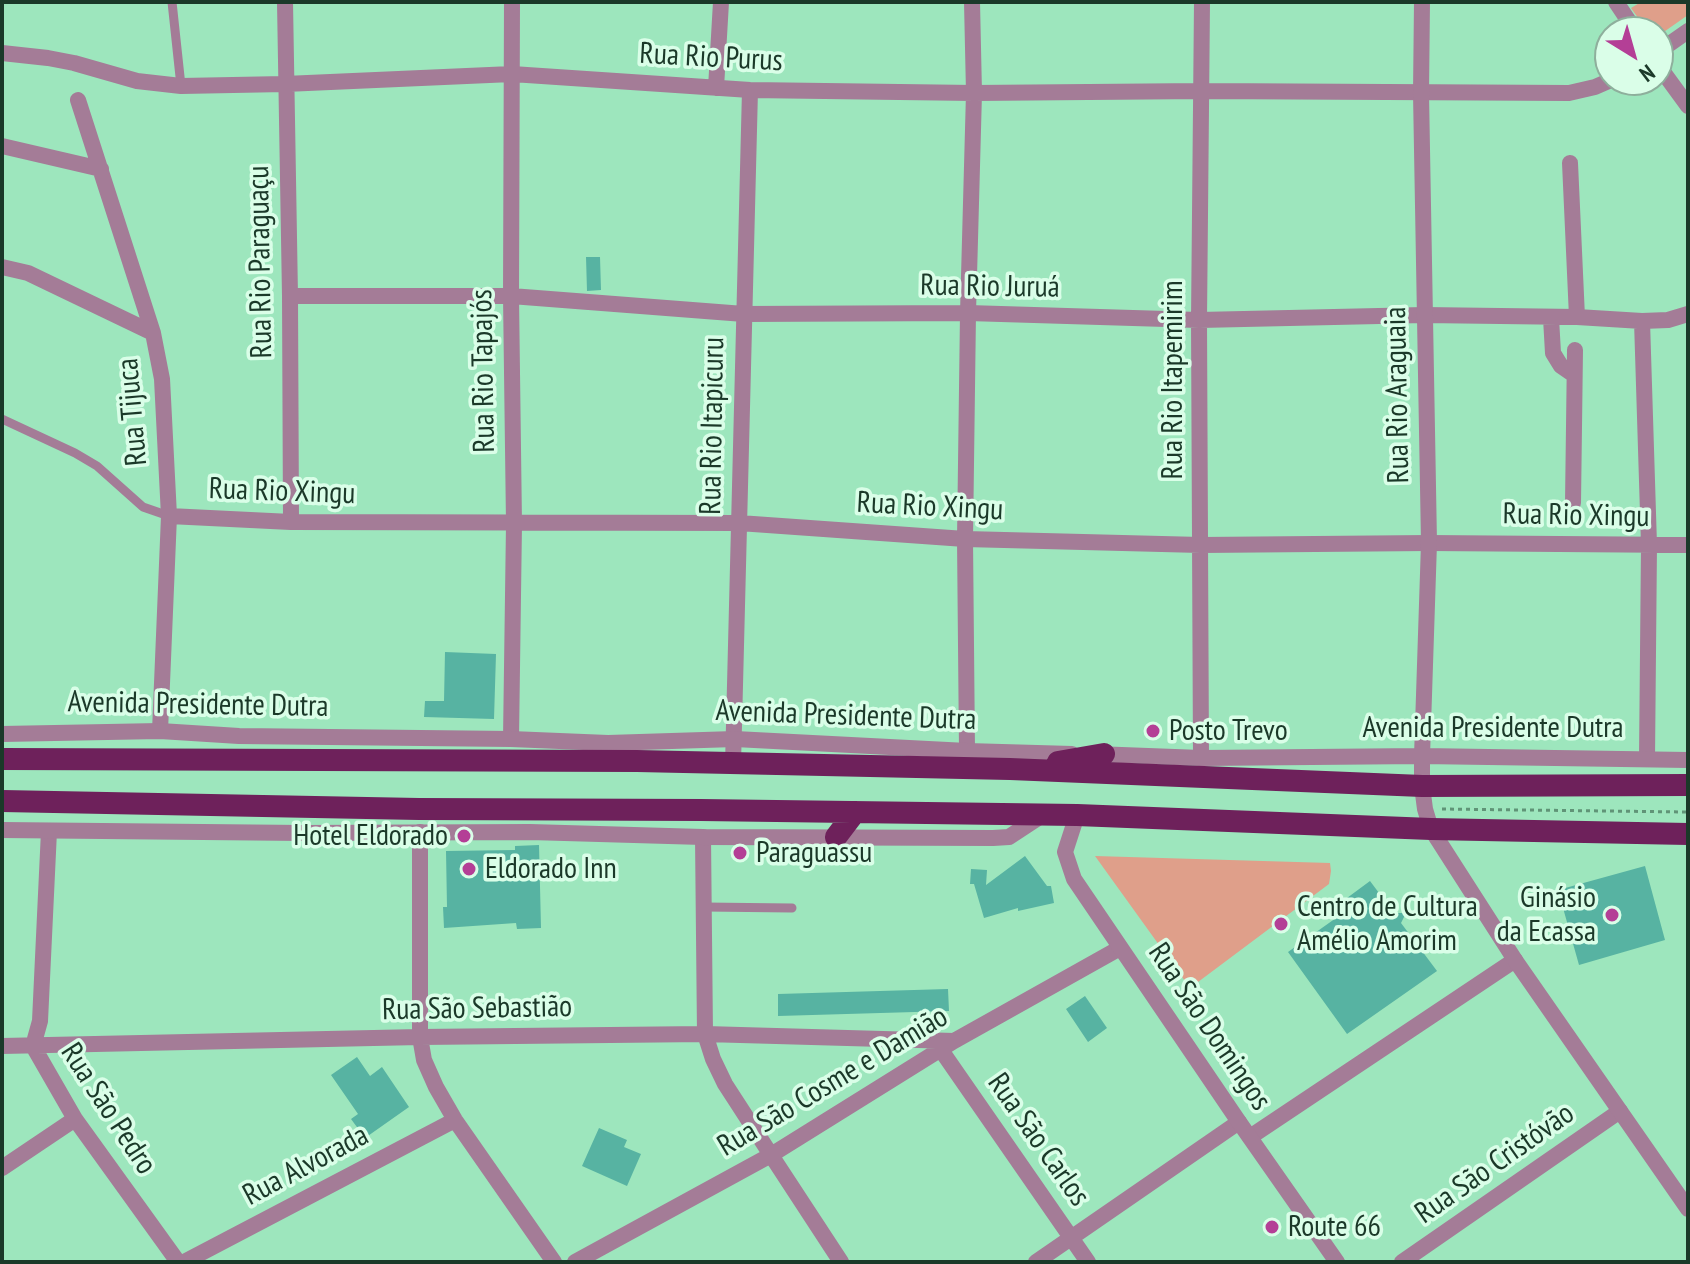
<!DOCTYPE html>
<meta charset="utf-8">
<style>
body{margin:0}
#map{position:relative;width:1690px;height:1264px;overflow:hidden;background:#9de6bd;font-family:"PT Sans Narrow",sans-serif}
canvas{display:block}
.frame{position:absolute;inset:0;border:4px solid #1b3929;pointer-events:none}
.north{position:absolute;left:1594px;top:16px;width:80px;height:80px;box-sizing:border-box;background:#dafee8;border:2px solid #8eaf9c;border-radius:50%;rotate:143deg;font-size:22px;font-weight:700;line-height:32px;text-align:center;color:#1b3929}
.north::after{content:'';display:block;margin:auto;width:28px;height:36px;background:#b43f96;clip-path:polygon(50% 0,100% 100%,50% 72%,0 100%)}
</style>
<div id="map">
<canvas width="1690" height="1264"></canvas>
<div class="frame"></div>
<div class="north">N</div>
</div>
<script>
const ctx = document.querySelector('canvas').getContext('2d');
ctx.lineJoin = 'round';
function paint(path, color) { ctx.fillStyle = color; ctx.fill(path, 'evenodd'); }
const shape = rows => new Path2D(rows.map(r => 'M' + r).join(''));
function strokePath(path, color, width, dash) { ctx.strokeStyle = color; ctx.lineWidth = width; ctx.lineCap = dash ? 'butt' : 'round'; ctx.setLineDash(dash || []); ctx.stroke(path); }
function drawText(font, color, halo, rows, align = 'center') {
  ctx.font = font + ' "PT Sans Narrow",sans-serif'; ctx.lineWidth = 7; ctx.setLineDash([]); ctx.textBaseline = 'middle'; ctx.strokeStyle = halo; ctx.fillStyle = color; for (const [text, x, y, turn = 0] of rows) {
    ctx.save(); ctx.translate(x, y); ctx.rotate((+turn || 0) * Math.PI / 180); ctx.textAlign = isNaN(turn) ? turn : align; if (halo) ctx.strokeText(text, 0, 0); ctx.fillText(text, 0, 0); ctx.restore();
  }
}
const green = shape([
 [1641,2,1688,2,1688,15,1658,36,1658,32,1648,32,1631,8],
 [1095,856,1330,863,1331,871,1329,884,1190,988]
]);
const building = shape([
 [586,257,600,257,601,290,587,291],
 [445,652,496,654,494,719,424,717,425,701,444,701],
 [539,845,541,928,517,929,516,923,444,928,443,907,447,907,446,851,515,850,515,846],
 [1025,856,1047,886,1051,886,1054,903,1018,911,1018,908,984,918,974,884,970,884,971,869,987,870,986,885],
 [1645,866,1665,940,1579,965,1558,890],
 [1370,881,1394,913,1406,913,1401,923,1437,971,1347,1034,1288,952,1353,906,1347,898],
 [948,989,949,1011,778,1016,778,994],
 [1085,996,1107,1028,1088,1042,1066,1009],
 [357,1057,370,1076,382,1067,409,1107,365,1138,351,1119,358,1114,331,1075],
 [599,1128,627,1140,624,1147,641,1154,627,1186,582,1166]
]);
const path = shape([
 [1442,809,1688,812]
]);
const service = shape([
 [172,2,181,86],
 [2,419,75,453,97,466,143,507,169,516],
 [704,907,792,908]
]);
const minor = shape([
 [285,2,290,296,291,522],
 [1616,2,1636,32],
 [1658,52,1688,31],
 [2,53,48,58,74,63,137,81,181,86,285,84,512,74,750,90,974,93,1203,91,1569,93,1595,87,1611,80],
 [1658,65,1688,106],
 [716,88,721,2],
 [78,100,153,333,162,379,169,516,160,731],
 [2,146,101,169],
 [1570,163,1577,317],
 [2,267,28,273,153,333],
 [290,296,511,296,744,314,968,313,1199,320,1424,315,1577,317,1642,321,1668,320,1688,314],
 [1551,318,1553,353,1561,366,1574,375],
 [1642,321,1649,545,1647,759],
 [1573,503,1575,350],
 [169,516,291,522,739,523,965,539,1201,545,1429,543,1688,545],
 [511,739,514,524,511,296,512,2],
 [967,751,965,539,968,313,974,93,972,2],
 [1201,758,1199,320,1202,2],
 [733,764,750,90],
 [49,831,40,1021,33,1046,75,1119,178,1262],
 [420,832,420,1037,424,1060,436,1087,455,1120,554,1262],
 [703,837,705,1034,713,1059,725,1084,771,1155,841,1262],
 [2,1046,420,1037,705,1034,954,1041],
 [941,1050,1088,1262],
 [1250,1137,1515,960],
 [2,1168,75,1119],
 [184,1262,455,1120],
 [575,1262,771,1155,954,1041,1120,948],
 [1036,1262,1239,1122],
 [1402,1262,1620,1111]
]);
const tertiary = shape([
 [1422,2,1421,93,1429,543,1422,756,1422,786,1425,809,1431,829,1515,960,1688,1209],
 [2,734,160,731,239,736,511,739,608,743,735,739,967,751,1072,754],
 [1095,754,1201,758,1422,756,1688,760],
 [1077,815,1065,852,1074,879,1239,1122,1337,1262],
 [2,830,303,833,530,832,703,837,993,838,1009,837,1044,814]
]);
const trunk = shape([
 [2,759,637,761,1010,769,1422,786,1688,785],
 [1058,762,1104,754],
 [2,801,419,809,701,810,1077,815,1431,829,1688,834],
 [836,837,855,812]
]);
const markers = [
 [1153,731,8,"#b43f96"],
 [464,836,8,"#b43f96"],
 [740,853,8,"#b43f96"],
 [469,869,8,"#b43f96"],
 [1612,915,8,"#b43f96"],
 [1281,924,8,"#b43f96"],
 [1272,1227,8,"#b43f96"]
];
const streetNames = [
 ["Rua Rio Purus",711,58,3],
 ["Rua Rio Paraguaçu",261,262,-91],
 ["Rua Rio Juruá",990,287,1],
 ["Rua Rio Tapajós",484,371,-91],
 ["Rua Rio Itapemirim",1173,380,-90],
 ["Rua Rio Araguaia",1398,395,-91],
 ["Rua Tijuca",133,412,-95],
 ["Rua Rio Itapicuru",713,426,-89],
 ["Rua Rio Xingu",282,492,2],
 ["Rua Rio Xingu",930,507,3],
 ["Rua Rio Xingu",1576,516,1],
 ["Avenida Presidente Dutra",198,705,1],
 ["Avenida Presidente Dutra",846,716,2],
 ["Avenida Presidente Dutra",1493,728],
 ["Rua São Sebastião",477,1009,-1],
 ["Rua São Domingos",1209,1027,56],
 ["Rua São Cosme e Damião",833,1082,-31],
 ["Rua São Pedro",108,1109,57],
 ["Rua São Carlos",1038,1140,55],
 ["Rua São Cristóvão",1495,1164,-35],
 ["Rua Alvorada",306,1166,-28]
];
const poiNames = [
 ["Posto Trevo",1169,731],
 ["Hotel Eldorado",448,836,"right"],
 ["Paraguassu",756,853],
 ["Eldorado Inn",485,869],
 ["Ginásio",1596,898,"right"],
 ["da Ecassa",1596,932,"right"],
 ["Centro de Cultura",1297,907],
 ["Amélio Amorim",1297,941],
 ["Route 66",1288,1227]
];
paint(green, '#df9f8a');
paint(building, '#57b3a2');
strokePath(path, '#609477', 3, [4, 4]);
strokePath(service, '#a47c97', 9);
strokePath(minor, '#a47c97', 16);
strokePath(tertiary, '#a47c97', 16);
strokePath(trunk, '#6e215b', 22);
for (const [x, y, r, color] of markers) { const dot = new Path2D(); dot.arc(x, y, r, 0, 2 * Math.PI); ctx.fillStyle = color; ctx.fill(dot); strokePath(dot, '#dafee8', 3); }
drawText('30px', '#1b3929', '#dafee8', streetNames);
drawText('30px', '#1b3929', '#dafee8', poiNames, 'left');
</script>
